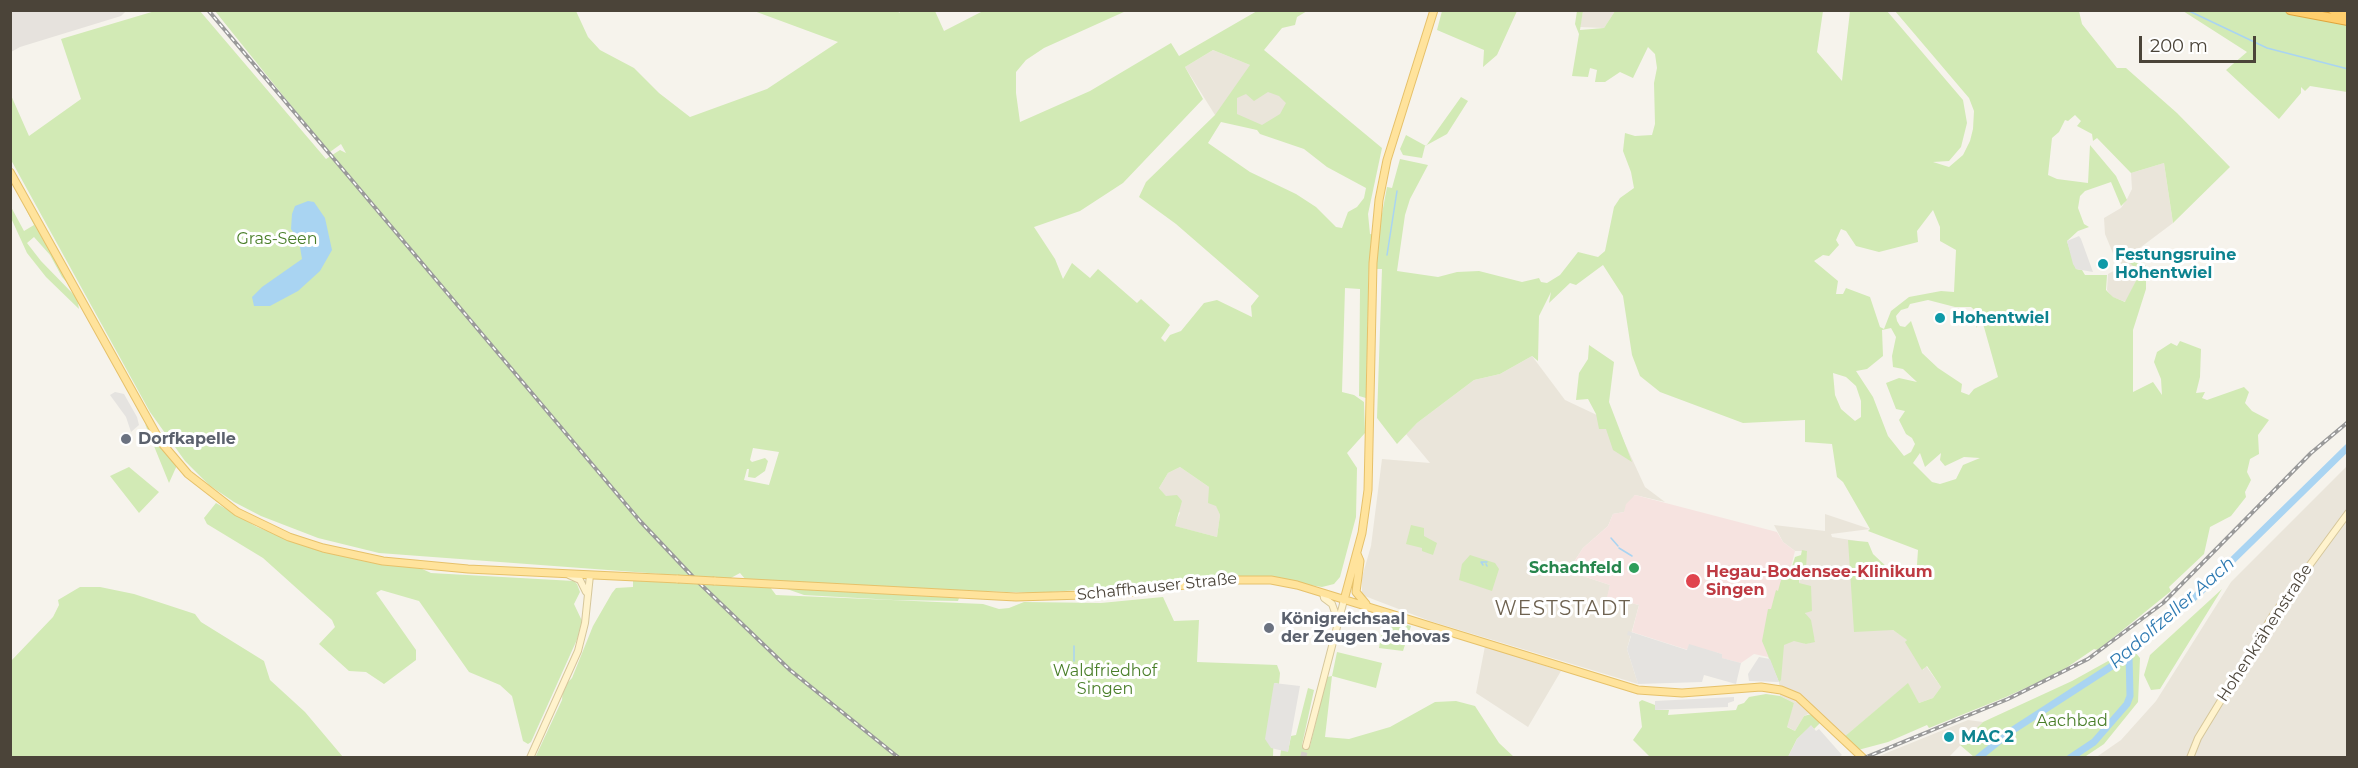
<!DOCTYPE html>
<meta charset="utf-8">
<style>
body{margin:0}
#map{position:relative;width:2358px;height:768px;overflow:hidden;background:#f6f3ec;font-family:Montserrat,sans-serif}
canvas{display:block}
.frame{position:absolute;inset:0;border:12px solid #4b4439;pointer-events:none}
.scale{position:absolute;left:2139px;top:36px;width:117px;height:27px;box-sizing:border-box;border:3px solid #4b4439;border-top:0;padding-left:8px;font-size:18px;line-height:21px;white-space:nowrap;color:#4b4439;-webkit-text-stroke:4px #fff;paint-order:stroke}
</style>
<div id="map">
<canvas width="2358" height="768"></canvas>
<div class="frame"></div>
<div class="scale">200 m</div>
</div>
<script>
const ctx = document.querySelector('canvas').getContext('2d');
ctx.lineJoin = 'round';
function paint(path, color) { ctx.fillStyle = color; ctx.fill(path, 'evenodd'); }
const shape = rows => new Path2D(rows.map(r => 'M' + r).join(''));
function strokePath(path, color, width, dash) { ctx.strokeStyle = color; ctx.lineWidth = width; ctx.lineCap = dash ? 'butt' : 'round'; ctx.setLineDash(dash || []); ctx.stroke(path); }
function drawText(font, color, halo, rows, align = 'center') {
  ctx.font = font + ' Montserrat,sans-serif'; ctx.lineWidth = 6; ctx.setLineDash([]); ctx.textBaseline = 'middle'; ctx.strokeStyle = halo; ctx.fillStyle = color; for (const [text, x, y, turn = 0] of rows) {
    ctx.save(); ctx.translate(x, y); ctx.rotate((+turn || 0) * Math.PI / 180); ctx.textAlign = isNaN(turn) ? turn : align; if (halo) ctx.strokeText(text, 0, 0); ctx.fillText(text, 0, 0); ctx.restore();
  }
}
const residential = shape([
 [1583,11,1615,11,1604,28,1580,27],
 [1213,50,1250,65,1296,107,1257,130,1215,115,1185,67],
 [2164,163,2173,223,2137,250,2135,256,2128,260,2140,273,2126,302,2112,297,2107,290,2108,274,2119,268,2105,234,2104,218,2121,208,2127,199,2132,189,2131,173],
 [1532,356,1565,400,1616,424,1645,487,1665,502,1635,495,1624,512,1613,514,1608,526,1583,548,1568,571,1610,585,1608,597,1639,605,1627,649,1638,684,1430,621,1362,595,1362,577,1371,546,1382,459,1430,463,1406,434,1417,423,1474,380,1500,374],
 [2347,466,2347,757,2095,758,2121,740,2156,701,2231,582],
 [1180,467,1209,487,1220,515,1217,537,1174,526,1180,513,1159,488,1168,473],
 [1825,514,1870,529,1831,534,1832,537,1857,541,1893,630,1908,640,1906,641,1923,670,1926,666,1941,687,1933,698,1919,703,1908,684,1844,737,1817,710,1804,716,1795,731,1786,726,1794,703,1780,696,1779,682,1768,657,1775,631,1806,644,1815,641,1805,612,1810,602,1799,583,1807,551,1795,551,1783,542,1774,525,1825,531],
 [1485,646,1561,671,1528,727,1476,693],
 [1968,720,1983,722,1949,757,1874,758]
]);
const industrial = shape([
 [11,11,126,11,121,16,20,47,11,52]
]);
const medical = shape([
 [1635,495,1777,532,1783,542,1795,551,1768,657,1754,654,1741,663,1721,658,1722,654,1689,645,1688,650,1632,632,1639,605,1607,597,1610,585,1568,571,1583,548,1608,526,1613,514,1624,512,1626,504]
]);
const green = shape([
 [895,10,900,13,899,11,935,11,944,31,983,11,1126,11,1044,48,1026,60,1016,72,1016,93,1020,122,1090,91,1171,43,1179,56,1257,11,1307,11,1297,17,1295,25,1282,28,1264,50,1382,148,1368,214,1370,234,1378,235,1387,187,1392,188,1400,159,1428,165,1410,199,1405,215,1397,271,1438,277,1457,272,1479,271,1522,282,1539,278,1541,282,1547,283,1560,275,1578,252,1598,257,1605,251,1614,207,1620,198,1634,188,1631,172,1623,151,1625,133,1635,136,1652,135,1655,124,1654,83,1657,68,1655,54,1648,47,1633,78,1620,72,1605,82,1595,82,1597,70,1590,68,1588,77,1572,76,1579,34,1575,24,1577,11,1583,11,1580,30,1604,28,1615,11,1823,11,1817,52,1842,81,1850,11,1887,11,1963,100,1967,123,1961,147,1949,161,1933,162,1949,167,1963,155,1970,141,1973,129,1974,111,1969,98,1895,11,2079,11,2082,24,2117,68,2126,68,2177,113,2230,167,2173,223,2164,163,2131,173,2097,138,2093,141,2092,134,2077,126,2081,121,2075,115,2068,121,2065,120,2059,132,2052,138,2048,175,2057,179,2088,183,2090,145,2116,176,2127,200,2121,206,2111,182,2085,191,2080,196,2078,208,2084,224,2089,227,2078,231,2067,241,2076,269,2082,270,2085,275,2107,275,2106,290,2113,297,2125,302,2140,273,2128,261,2135,256,2146,266,2146,289,2133,330,2133,392,2153,382,2162,395,2161,379,2154,362,2157,352,2171,343,2177,346,2180,341,2201,349,2200,377,2196,393,2205,392,2202,398,2207,400,2244,387,2249,392,2245,403,2252,411,2269,420,2258,435,2259,454,2250,459,2247,472,2251,480,2245,492,2246,497,2231,516,2210,527,2204,554,2169,587,2171,591,2098,650,2094,649,2060,672,2006,697,1929,728,1927,725,1888,742,1858,750,1844,737,1908,683,1919,703,1933,698,1941,687,1927,666,1922,670,1905,642,1907,640,1893,630,1854,632,1848,540,1868,542,1873,554,1889,569,1916,579,1918,550,1868,531,1870,529,1843,482,1837,477,1832,444,1805,442,1805,420,1743,423,1660,392,1640,376,1632,355,1623,296,1603,265,1576,285,1570,283,1549,303,1551,292,1539,316,1538,361,1532,356,1500,374,1474,380,1417,423,1397,444,1377,418,1382,269,1369,269,1366,398,1359,396,1360,289,1345,288,1342,392,1354,395,1364,402,1365,433,1347,453,1357,468,1356,517,1340,577,1334,584,1322,587,1257,577,1207,576,1130,586,1038,593,916,589,746,580,740,573,729,579,379,553,318,538,261,516,234,502,209,485,185,461,150,412,11,160,10,93,29,136,81,99,61,39,155,11,200,11,326,159,340,150,346,153,341,144,330,152,322,144,215,11,576,11,588,37,600,50,634,68,659,93,690,117,767,89,838,42,754,11],
 [1213,50,1250,65,1215,115,1146,182,1139,197,1176,224,1259,296,1251,306,1252,317,1217,300,1204,303,1181,331,1170,335,1165,342,1161,338,1170,325,1141,299,1137,303,1098,269,1090,278,1072,263,1063,279,1055,259,1034,227,1080,211,1123,183,1203,99,1185,67],
 [1268,92,1279,96,1286,103,1280,114,1262,125,1237,114,1237,98,1246,94,1254,101],
 [1221,122,1257,130,1260,134,1304,149,1327,167,1366,188,1364,198,1357,207,1348,212,1342,228,1336,227,1316,207,1296,194,1250,172,1208,143],
 [1933,210,1940,227,1940,241,1956,250,1954,292,1941,291,1909,297,1891,311,1884,329,1880,327,1870,297,1846,288,1843,294,1836,294,1838,281,1814,261,1823,255,1829,256,1839,245,1836,240,1841,229,1846,231,1856,246,1879,252,1918,242,1917,231],
 [1928,300,1955,307,1971,307,1980,315,1976,328,1982,320,1998,377,1974,389,1969,395,1961,392,1962,384,1938,368,1922,353,1911,321,1905,327,1900,326,1897,321,1896,316,1901,310,1908,308,1910,304],
 [1891,328,1896,337,1892,356,1893,367,1903,369,1917,382,1899,378,1886,383,1896,409,1905,411,1899,420,1906,434,1912,438,1915,444,1911,452,1904,456,1888,436,1873,397,1856,371,1867,369,1883,356,1882,330],
 [1833,373,1846,377,1856,386,1861,401,1861,417,1855,421,1841,409,1835,395],
 [753,448,779,452,769,485,744,480,747,469,749,469,748,477,755,478,765,471,768,461,765,458,752,462,750,460],
 [1920,453,1925,467,1941,453,1940,460,1945,466,1964,457,1980,458,1963,465,1956,479,1940,484,1932,482,1913,463],
 [1180,467,1209,487,1208,503,1216,506,1220,515,1217,537,1175,526,1182,501,1177,495,1166,496,1159,488,1168,473],
 [1442,11,1442,10,1517,11,1497,55,1483,67,1484,50,1437,30],
 [2183,11,2347,11,2347,92,2310,86,2305,91,2301,87,2301,93,2279,119,2226,70,2247,52],
 [1461,97,1468,101,1447,134,1425,146,1422,158,1403,155,1400,149,1406,135,1426,146],
 [11,180,71,287,62,277,50,255,34,237,27,243,41,261,77,298,79,309,46,277,27,253,11,218,10,205,24,231,34,225],
 [1589,345,1614,362,1609,402,1632,462,1613,450,1606,429,1599,429,1596,414,1588,399,1576,400,1579,373,1588,359],
 [145,424,171,458,178,463,169,483],
 [129,467,159,492,139,513,110,476],
 [216,503,257,527,323,552,382,564,420,568,431,573,574,581,577,584,580,592,574,604,583,623,579,635,531,742,528,744,523,741,512,696,500,685,469,672,419,601,381,590,376,593,416,650,416,660,384,684,366,672,349,671,319,644,335,627,332,620,263,558,207,524,204,518],
 [1411,525,1424,528,1424,536,1437,543,1433,555,1422,551,1422,548,1406,544],
 [1802,550,1807,551,1806,569,1800,570,1799,583,1811,586,1812,611,1805,613,1811,620,1815,642,1806,644,1794,641,1784,645,1781,680,1779,682,1762,641,1768,609,1771,609,1776,590,1778,591,1781,580,1788,579,1795,557,1801,555],
 [1470,555,1495,563,1499,569,1492,591,1459,580,1462,564],
 [633,580,770,587,776,595,983,604,999,609,1009,608,1024,602,1101,603,1163,597,1174,621,1199,620,1197,662,1277,665,1280,673,1279,684,1275,683,1273,757,535,758,562,700,563,687,572,678,593,626,612,593,616,588,633,587],
 [80,587,100,587,134,594,195,614,201,622,264,661,270,680,305,712,343,757,11,757,11,661,53,617,59,605,58,600],
 [787,589,885,593,959,598,958,601,894,600,804,595],
 [2222,589,2160,689,2151,690,2144,675,2150,655],
 [1384,619,1411,626,1403,651,1379,648],
 [2128,650,2135,652,2140,658,2138,702,2104,744,2083,758,1974,757,1960,745,1983,722,2072,681],
 [1337,652,1382,663,1376,688,1332,676,1325,737,1349,739,1390,727,1435,702,1456,701,1475,706,1499,743,1514,757,1280,758,1281,750,1288,751,1291,736,1296,735,1308,688,1314,690,1302,745,1310,746,1327,677,1332,676],
 [1766,694,1780,696,1794,703,1787,727,1795,731,1804,716,1811,714,1820,723,1814,729,1811,726,1797,739,1788,757,1650,757,1633,740,1642,727,1639,702,1642,700,1655,705,1655,710,1669,710,1668,715,1736,710,1738,705,1744,703,1749,697]
]);
const parking = shape([
 [2079,236,2081,239,2093,272,2076,269,2073,264,2067,241],
 [115,392,124,394,137,417,139,425,131,432,126,417,110,395],
 [1628,631,1687,650,1689,644,1722,654,1722,658,1741,663,1736,684,1704,675,1702,682,1638,684,1627,649,1631,636,1627,635],
 [1759,657,1770,659,1779,682,1749,681,1748,674],
 [1274,683,1300,686,1288,752,1271,748,1265,739],
 [1734,697,1734,701,1728,703,1728,707,1655,710,1655,701],
 [1811,725,1816,731,1819,729,1842,755,1839,757,1788,757,1797,739]
]);
const water = shape([
 [308,201,314,202,325,218,332,250,320,271,298,291,270,306,254,306,252,297,262,287,302,259,299,241,291,229,292,214,295,206]
]);
const stream = shape([
 [2187,10,2267,48,2348,69],
 [1387,255,1397,191],
 [1611,538,1618,546],
 [1619,548,1632,556],
 [1486,564,1487,566],
 [1483,565,1481,562,1487,562],
 [1074,661,1074,646]
]);
const river = shape([
 [1978,758,2013,730,2129,655,2197,595,2348,447],
 [2070,758,2094,742,2127,704,2130,696,2129,655]
]);
const secondaryTunnel = shape([
 [1303,758,1306,746]
]);
const secondary = shape([
 [569,575,580,580,586,592],
 [1323,593,1324,598,1332,604,1338,621],
 [1306,746,1344,600],
 [530,758,578,651,585,623,590,575],
 [2190,758,2198,738,2273,615,2348,513]
]);
const primary = shape([
 [10,172,160,441,188,474,237,512,289,537,323,548,383,561,468,569,678,579],
 [1357,554,1360,561,1356,592,1366,604],
 [714,581,1016,597,1118,594,1222,580,1271,580,1297,585,1638,690,1682,693,1761,687,1781,690,1798,697,1863,758],
 [1344,600,1362,533,1368,490,1373,263,1379,200,1387,160,1434,10]
]);
const motorway = shape([
 [2290,10,2348,21],
 [2333,10,2348,13]
]);
const rail = shape([
 [208,10,640,521,694,578,790,670,899,758],
 [1864,758,2008,699,2088,659,2163,603,2311,453,2348,422]
]);
const primaryBridge = shape([
 [678,579,714,581]
]);
const markers = [
 [2103,264,6,"#0f9aa8"],
 [1940,318,6,"#0f9aa8"],
 [126,439,6,"#6b7280"],
 [1634,568,6,"#2e9e5b"],
 [1693,581,8,"#e0444e"],
 [1269,628,6,"#6b7280"],
 [1949,737,6,"#0f9aa8"]
];
const parkNames = [
 ["Gras-Seen",277,239],
 ["Waldfriedhof",1105,671],
 ["Singen",1105,689],
 ["Aachbad",2072,721]
];
const cultureNames = [
 ["Festungsruine",2115,255],
 ["Hohentwiel",2115,273],
 ["Hohentwiel",1952,318],
 ["MAC 2",1961,737]
];
const worshipNames = [
 ["Dorfkapelle",138,439],
 ["Königreichsaal",1281,619],
 ["der Zeugen Jehovas",1281,637]
];
const leisureNames = [
 ["Schachfeld",1622,568]
];
const healthNames = [
 ["Hegau-Bodensee-Klinikum",1706,572],
 ["Singen",1706,590]
];
const streetNames = [
 ["Schaffhauser Straße",1157,587,-6],
 ["Hohenkrähenstraße",2265,633,-57]
];
const waterNames = [
 ["Radolfzeller Aach",2172,613,-41]
];
const quarterNames = [
 ["WESTSTADT",1563,609]
];
paint(residential, '#eae5da');
paint(industrial, '#e6e2dd');
paint(medical, '#f6e3e0');
paint(green, '#d2eab5');
paint(parking, '#e5e3e0');
paint(water, '#a9d4f2');
strokePath(stream, '#a9d4f2', 1.5);
strokePath(river, '#a9d4f2', 7);
strokePath(secondaryTunnel, '#d4d0c8', 6, [6, 3]);
strokePath(secondary, '#d6c79b', 8);
strokePath(primary, '#e6c16a', 9);
strokePath(motorway, '#e0a43c', 10);
strokePath(secondary, '#fff3cd', 6);
strokePath(primary, '#ffe39c', 7);
strokePath(motorway, '#ffcf6e', 8);
strokePath(rail, '#9a9a9a', 4);
strokePath(rail, '#fff', 1.5, [4.5]);
strokePath(primaryBridge, '#e6c16a', 9, []);
strokePath(primaryBridge, '#ffe39c', 7);
for (const [x, y, r, color] of markers) { const dot = new Path2D(); dot.arc(x, y, r, 0, 2 * Math.PI); ctx.fillStyle = color; ctx.fill(dot); strokePath(dot, '#fff', 2); }
drawText('16px', '#4a7f2a', '#fff', parkNames);
drawText('bold 16px', '#0d838f', '#fff', cultureNames, 'left');
drawText('bold 16px', '#5b616d', '#fff', worshipNames, 'left');
drawText('bold 16px', '#27864d', '#fff', leisureNames, 'right');
drawText('bold 16px', '#be3a42', '#fff', healthNames, 'left');
drawText('16px', '#4b4439', '#fff', streetNames);
drawText('italic 18px', '#2e7ab2', '#fff', waterNames);
ctx.letterSpacing = '1.5px';
drawText('20px', '#6e6250', '#fff', quarterNames);
ctx.letterSpacing = '0px';
</script>
